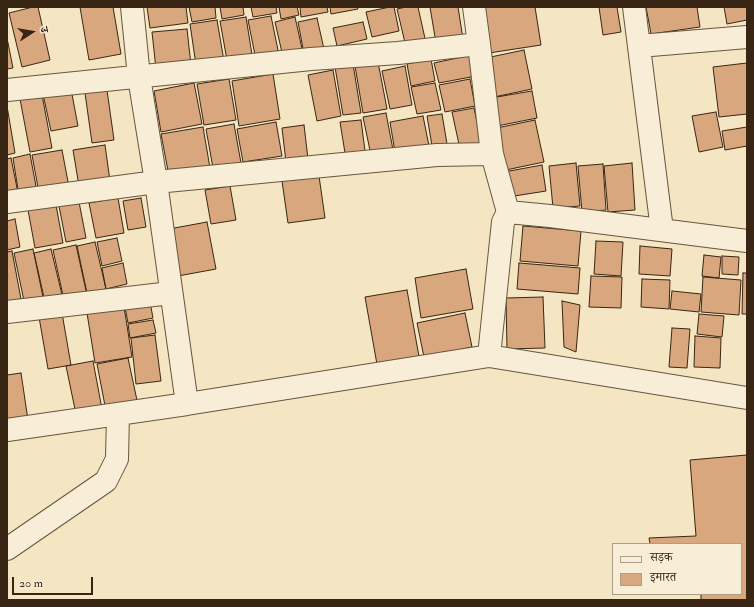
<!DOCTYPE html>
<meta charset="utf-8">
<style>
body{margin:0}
#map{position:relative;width:754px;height:607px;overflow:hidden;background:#f4e5c3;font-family:"IM FELL Double Pica","Noto Serif Devanagari",serif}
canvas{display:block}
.frame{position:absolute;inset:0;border:8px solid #392513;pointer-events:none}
.legend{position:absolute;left:612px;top:543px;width:130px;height:52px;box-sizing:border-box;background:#f8eed8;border:1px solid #ac9e89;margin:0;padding:5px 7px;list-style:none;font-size:12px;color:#392513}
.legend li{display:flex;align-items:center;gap:8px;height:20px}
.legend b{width:20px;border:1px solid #ac9e89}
.north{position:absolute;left:12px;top:12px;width:40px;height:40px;-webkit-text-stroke:3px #f8eed8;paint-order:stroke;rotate:78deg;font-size:11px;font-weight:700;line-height:16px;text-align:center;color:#392513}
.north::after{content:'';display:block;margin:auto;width:14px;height:18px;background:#392513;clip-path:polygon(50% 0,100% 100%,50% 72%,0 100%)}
.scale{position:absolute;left:12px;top:577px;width:81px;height:18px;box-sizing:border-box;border:2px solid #392513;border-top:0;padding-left:5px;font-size:12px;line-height:14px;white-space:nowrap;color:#392513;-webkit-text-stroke:3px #f8eed8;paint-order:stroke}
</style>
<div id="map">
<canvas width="754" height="607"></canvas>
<div class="frame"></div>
<ul class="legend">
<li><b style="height:5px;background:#f8eed8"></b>सड़क</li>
<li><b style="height:11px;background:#d9a77e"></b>इमारत</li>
</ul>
<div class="north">उ</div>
<div class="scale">20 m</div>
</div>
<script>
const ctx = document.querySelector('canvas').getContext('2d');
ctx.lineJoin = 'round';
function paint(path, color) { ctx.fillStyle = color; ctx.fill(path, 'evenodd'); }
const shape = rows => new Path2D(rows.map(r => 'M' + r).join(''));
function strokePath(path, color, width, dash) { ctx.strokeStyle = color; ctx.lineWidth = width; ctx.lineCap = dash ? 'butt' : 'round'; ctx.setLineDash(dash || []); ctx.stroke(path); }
const building = shape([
 [33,7,38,7,50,60,22,67,9,13,33,7],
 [80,7,113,7,121,54,89,60,80,7],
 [147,7,186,7,188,23,150,28,147,7],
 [189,7,215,7,216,18,192,22,189,7],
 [220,7,243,7,244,15,222,19,220,7],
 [251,7,276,7,277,13,253,17,251,7],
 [279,7,297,7,299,15,281,19,279,7],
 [300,7,327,7,328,12,301,17,300,7],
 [330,7,357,7,358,9,331,14,330,7],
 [390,7,394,7,399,31,372,37,366,12,390,7],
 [406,7,418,7,426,43,406,47,397,9,406,7],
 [430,7,458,7,463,39,436,43,430,7],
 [482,7,535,7,541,45,489,53,482,7],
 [599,7,617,7,621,32,603,35,599,7],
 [646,7,697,7,700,27,651,34,646,7],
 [724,7,747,7,747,20,727,24,724,7],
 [271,16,279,55,256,60,248,20,271,16],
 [246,17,253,61,228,66,220,21,246,17],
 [295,17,303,53,283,57,275,22,295,17],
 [317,18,324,49,304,54,298,22,317,18],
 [217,20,224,61,196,65,190,24,217,20],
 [363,22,367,39,337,46,333,28,363,22],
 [187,29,191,65,156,69,152,32,187,29],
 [7,38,13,68,7,69,7,38],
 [524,50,532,89,494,97,486,58,524,50],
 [471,55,476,76,439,83,434,63,471,55],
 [431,59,435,81,411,86,407,64,431,59],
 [378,62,387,109,363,113,355,66,378,62],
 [747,63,747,114,719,117,713,67,747,63],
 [353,64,361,113,343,115,335,67,353,64],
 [405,66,412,105,390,109,382,71,405,66],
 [333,70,341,116,317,121,308,75,333,70],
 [273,74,280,119,239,126,232,81,273,74],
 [229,79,236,120,204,125,197,84,229,79],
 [470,79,475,106,445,112,439,85,470,79],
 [106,83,114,140,92,143,84,86,106,83],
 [194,83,202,124,161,132,154,91,194,83],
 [435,83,441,110,417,114,411,87,435,83],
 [71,89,78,126,51,131,43,94,71,89],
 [532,91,537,118,497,126,491,98,532,91],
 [42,95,52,148,30,152,20,99,42,95],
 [7,106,15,153,7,155,7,106],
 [474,108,482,145,460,149,452,112,474,108],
 [716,112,723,147,699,152,692,116,716,112],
 [386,113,394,155,372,160,363,117,386,113],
 [442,114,448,150,433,152,427,116,442,114],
 [423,116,429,146,395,152,390,122,423,116],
 [361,120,365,151,345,153,340,122,361,120],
 [535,120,544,162,501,171,492,129,535,120],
 [276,122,282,156,243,162,237,129,276,122],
 [234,124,241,163,213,168,206,129,234,124],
 [304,125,308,159,286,162,282,128,304,125],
 [203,127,210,168,169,176,161,134,203,127],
 [747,127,747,146,725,150,722,131,747,127],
 [105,145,110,181,79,186,73,150,105,145],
 [62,150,69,187,39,193,32,155,62,150],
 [30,154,37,192,19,196,13,158,30,154],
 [11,158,18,193,7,195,7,159,11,158],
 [576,163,580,206,553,208,549,166,576,163],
 [632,163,635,210,608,212,604,166,632,163],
 [603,164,606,210,582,212,578,166,603,164],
 [542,165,546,191,508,197,504,172,542,165],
 [319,176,325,218,288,223,282,181,319,176],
 [230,186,236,220,211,224,205,190,230,186],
 [118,198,124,233,96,238,89,203,118,198],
 [141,198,146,227,128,230,123,201,141,198],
 [79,202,86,238,66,242,59,206,79,202],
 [56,205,63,243,35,248,28,210,56,205],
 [15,219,20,247,7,250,7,221,15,219],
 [207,222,216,269,178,276,169,229,207,222],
 [523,226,581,231,578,266,520,261,523,226],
 [117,238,122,261,102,266,97,242,117,238],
 [596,241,623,242,621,276,594,274,596,241],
 [95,242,106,289,87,293,77,246,95,242],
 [76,245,87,295,64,300,53,250,76,245],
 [640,246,672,249,670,276,639,274,640,246],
 [33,249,43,297,24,301,14,253,33,249],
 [51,249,63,299,45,302,34,253,51,249],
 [12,251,21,299,7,301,7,252,12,251],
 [704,255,721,257,719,278,702,276,704,255],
 [722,256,739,257,738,275,722,274,722,256],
 [123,263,127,284,106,289,102,268,123,263],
 [519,263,580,268,578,294,517,289,519,263],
 [466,269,473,309,421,318,415,278,466,269],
 [743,273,747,273,747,314,742,314,743,273],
 [591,276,622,277,621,308,589,307,591,276],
 [703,277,741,280,739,315,701,312,703,277],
 [642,279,670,280,669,309,641,307,642,279],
 [407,290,420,362,378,370,365,297,407,290],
 [672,291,701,294,699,312,670,309,672,291],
 [543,297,545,348,507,349,506,298,543,297],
 [562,301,580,305,576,352,564,347,562,301],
 [150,302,153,318,128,323,125,307,150,302],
 [124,307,132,357,95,363,87,313,124,307],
 [62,313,71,365,48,369,39,317,62,313],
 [465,313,472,347,424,357,417,323,465,313],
 [699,314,724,316,722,337,697,334,699,314],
 [153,320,156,333,130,338,128,324,153,320],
 [672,328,690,329,687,368,669,367,672,328],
 [155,335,161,381,136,384,131,338,155,335],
 [695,336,721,338,720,368,694,367,695,336],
 [128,358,138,405,106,411,97,364,128,358],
 [93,361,102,409,76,414,66,366,93,361],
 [21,373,28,420,7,424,7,375,21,373],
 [747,455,747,600,701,600,701,594,741,594,741,544,650,544,649,538,696,536,690,460,747,455]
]);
const minor = shape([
 [474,7,479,44],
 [634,7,662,230],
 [639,46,747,37],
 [7,90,311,59,398,53,479,44,492,154,437,155,156,182,7,202],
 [492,154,508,212],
 [7,312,171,293],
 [489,356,503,222,508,212,550,216,747,241],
 [187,404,489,356,747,398],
 [7,430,187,404,156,182,139,77,132,7],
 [7,549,106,481,117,459,118,414]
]);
paint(building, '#d9a77e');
strokePath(building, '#392513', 1);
strokePath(minor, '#68553f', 24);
strokePath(minor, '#f8eed8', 22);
</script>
